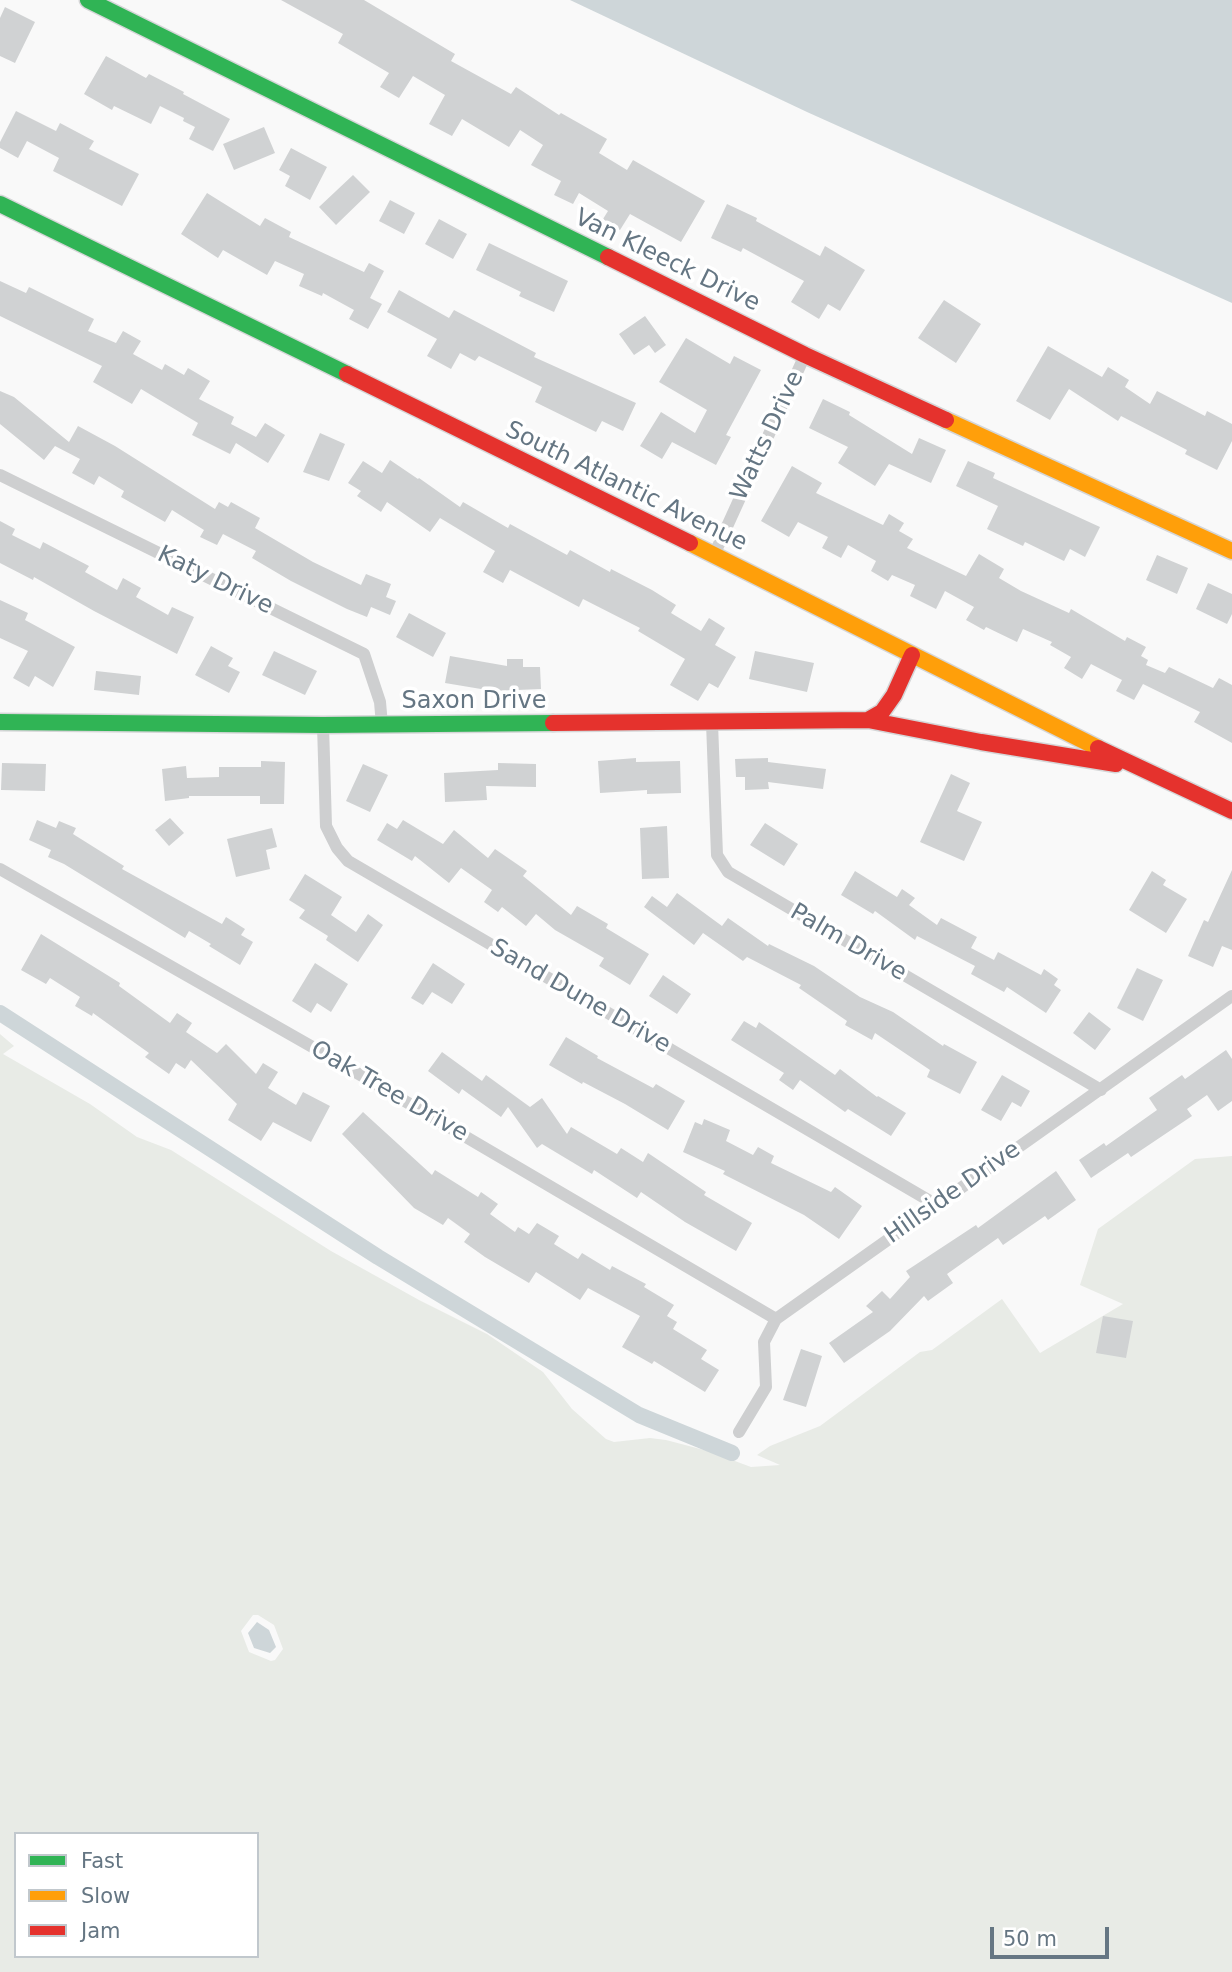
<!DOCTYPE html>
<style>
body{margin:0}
#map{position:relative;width:1232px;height:1972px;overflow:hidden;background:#f9f9f9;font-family:"DejaVu Sans",sans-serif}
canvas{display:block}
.legend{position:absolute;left:14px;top:1832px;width:245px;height:126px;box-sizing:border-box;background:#fff;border:2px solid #c1c8cd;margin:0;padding:9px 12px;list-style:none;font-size:21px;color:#657683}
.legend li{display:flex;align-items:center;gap:14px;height:35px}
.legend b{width:35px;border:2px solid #c1c8cd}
.scale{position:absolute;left:990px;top:1927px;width:119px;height:32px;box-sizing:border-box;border:4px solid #657683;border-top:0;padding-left:9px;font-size:21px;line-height:24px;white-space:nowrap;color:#657683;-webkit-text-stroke:5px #fff;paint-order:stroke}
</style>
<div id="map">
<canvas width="1232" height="1972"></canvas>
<ul class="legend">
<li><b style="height:9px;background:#30b455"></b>Fast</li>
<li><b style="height:9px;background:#ff9f0a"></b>Slow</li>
<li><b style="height:9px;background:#e5322d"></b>Jam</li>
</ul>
<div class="scale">50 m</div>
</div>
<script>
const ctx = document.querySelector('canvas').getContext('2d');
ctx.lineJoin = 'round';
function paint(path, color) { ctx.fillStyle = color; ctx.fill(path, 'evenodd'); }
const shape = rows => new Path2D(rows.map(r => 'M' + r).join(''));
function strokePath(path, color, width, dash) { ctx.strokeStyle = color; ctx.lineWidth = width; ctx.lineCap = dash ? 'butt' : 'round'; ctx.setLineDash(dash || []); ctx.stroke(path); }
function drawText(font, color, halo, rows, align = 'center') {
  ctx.font = font + ' "DejaVu Sans",sans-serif'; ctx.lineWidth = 7; ctx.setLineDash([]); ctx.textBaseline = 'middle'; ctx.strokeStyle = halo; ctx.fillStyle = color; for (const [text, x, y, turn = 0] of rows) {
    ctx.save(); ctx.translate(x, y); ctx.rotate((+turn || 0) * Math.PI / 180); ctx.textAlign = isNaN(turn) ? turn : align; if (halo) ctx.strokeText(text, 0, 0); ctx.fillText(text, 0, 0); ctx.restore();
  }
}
const green = shape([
 [0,1034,14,1046,3,1054,90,1104,137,1137,171,1150,331,1251,419,1300,487,1334,543,1372,572,1409,606,1439,614,1442,650,1438,666,1440,708,1451,751,1467,780,1465,757,1455,770,1446,820,1426,920,1352,932,1350,1002,1299,1040,1353,1123,1304,1080,1285,1098,1229,1195,1159,1232,1156,1232,1972,0,1972],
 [253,1615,258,1615,274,1625,283,1649,275,1660,271,1661,249,1652,241,1631],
 [16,1834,257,1834,257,1956,16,1956]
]);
const water = shape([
 [570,0,1232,0,1232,303,807,112],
 [257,1622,269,1630,276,1647,270,1653,254,1648,248,1633]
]);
const canal = shape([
 [0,1013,378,1257,639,1415,732,1453]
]);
const building = shape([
 [281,0,364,0,455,54,451,61,511,94,516,87,559,115,561,113,607,139,599,153,627,170,633,160,705,201,681,242,630,214,620,230,603,219,608,211,579,193,573,204,554,195,561,181,531,165,543,145,520,130,509,147,462,119,452,136,429,124,445,95,413,76,399,98,380,87,389,73,338,43,343,34],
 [5,7,35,22,15,63,0,56,0,18],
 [106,56,146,78,149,74,184,92,183,94,230,119,213,151,189,139,195,127,183,121,184,118,160,106,151,124,114,106,112,110,84,94],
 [16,111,56,131,60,123,94,141,89,149,139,174,122,206,53,171,59,158,27,141,18,158,0,148,0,142],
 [264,127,275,153,234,170,223,144],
 [291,148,327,167,310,200,285,186,290,176,279,170],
 [353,175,370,192,336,225,319,207],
 [207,193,260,226,265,218,291,232,289,237,364,272,369,263,384,271,370,298,382,304,368,329,349,319,354,310,323,293,322,296,299,286,304,274,275,261,267,275,223,250,218,258,181,234],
 [390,200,415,213,404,234,379,221],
 [727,204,757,218,756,221,820,256,825,246,865,270,840,311,828,304,819,319,791,302,804,281,743,248,741,252,711,238],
 [439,219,467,234,453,259,425,244],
 [489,243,568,281,554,312,519,296,521,292,476,270],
 [0,281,26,293,29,287,94,319,88,331,116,343,123,331,141,341,133,354,162,370,165,364,184,375,188,368,210,381,199,399,234,417,231,424,256,437,265,423,285,435,268,463,236,443,230,454,192,435,198,423,141,389,132,404,93,382,102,366,0,316],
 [399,290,449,318,454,310,536,353,534,357,636,403,623,431,602,421,596,432,535,402,542,387,479,356,475,361,460,353,451,369,427,356,437,339,387,312],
 [944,300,981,324,956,363,918,338],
 [645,316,666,345,655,353,649,345,634,355,619,334],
 [686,338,730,364,734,356,761,370,726,435,731,437,716,465,672,442,662,459,640,446,661,412,695,433,707,410,659,382],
 [1048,346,1102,377,1108,367,1129,380,1125,387,1150,404,1157,391,1205,416,1207,411,1232,424,1232,441,1217,470,1185,454,1187,450,1121,416,1118,421,1069,389,1050,420,1016,401],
 [0,391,14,397,69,442,78,426,115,446,215,509,219,502,228,507,231,502,260,518,255,528,313,562,361,585,366,574,391,584,386,597,396,601,390,615,371,607,367,617,347,609,291,581,252,558,256,551,223,534,217,545,200,537,204,530,172,510,165,522,121,497,124,491,99,476,94,485,72,473,80,459,55,446,44,460,0,424],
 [823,399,850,412,849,415,912,454,919,438,946,450,931,483,889,464,875,486,838,463,848,447,809,428],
 [320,433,345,444,329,481,303,472],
 [390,460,418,479,419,478,460,507,463,502,508,528,510,524,567,555,570,550,610,572,611,569,652,590,676,605,671,613,701,631,709,618,725,628,715,645,736,657,718,688,709,683,698,701,670,685,685,659,638,631,640,628,583,599,579,607,510,570,503,583,483,572,495,551,440,518,430,532,387,502,381,512,357,496,361,491,348,483,363,461,382,473],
 [968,461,995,473,993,478,1100,527,1085,557,1070,549,1064,561,1025,542,1023,546,987,529,998,506,956,486],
 [792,466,822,483,816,493,883,525,889,514,904,523,899,531,913,539,907,548,966,576,979,554,1004,569,999,578,1021,591,1069,613,1071,609,1125,641,1127,637,1146,647,1141,656,1148,660,1146,665,1165,673,1169,667,1213,688,1219,678,1232,685,1232,743,1194,722,1200,712,1143,684,1134,700,1116,691,1122,680,1091,664,1082,679,1064,668,1071,657,1050,645,1052,642,1023,629,1017,642,986,627,984,630,966,620,974,607,945,591,936,609,910,596,915,585,892,575,888,581,871,571,876,561,848,545,841,558,822,548,828,537,798,522,789,537,761,521],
 [0,521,15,529,12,535,40,549,43,542,89,566,85,572,117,590,123,578,141,588,136,597,168,615,172,607,194,617,177,654,94,611,34,577,33,580,0,563],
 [1157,555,1188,568,1177,594,1146,580],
 [1208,583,1232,594,1232,614,1227,624,1196,609],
 [0,600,28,613,25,620,75,647,53,687,35,676,29,687,13,678,28,651,0,638],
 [409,613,446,633,433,657,396,637],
 [211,646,233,658,228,666,240,672,229,693,195,675],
 [274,651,317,671,305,695,262,675],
 [755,651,814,663,807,692,749,679],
 [450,656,507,666,507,659,523,659,523,667,540,667,541,689,493,691,445,683],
 [96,671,141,676,139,695,94,690],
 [636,758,636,762,680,761,681,793,647,794,647,790,600,793,598,761],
 [768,758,768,762,826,769,823,789,768,782,769,789,745,790,745,777,736,777,735,759],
 [261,761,285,762,284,804,260,804,260,796,189,796,189,798,165,801,162,769,186,766,187,778,219,777,219,767,261,767],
 [2,763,46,764,45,791,1,790],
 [498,763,536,764,536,787,486,786,487,800,445,802,444,773,498,770],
 [363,764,388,775,370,812,346,801],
 [951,774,970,783,957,811,982,822,964,861,920,842],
 [170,818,184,833,169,846,155,830],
 [37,820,56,828,59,821,76,828,73,834,124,866,122,869,222,924,226,917,245,929,241,935,253,942,240,965,209,946,211,944,189,931,185,938,64,864,48,857,51,850,29,840],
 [403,820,443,844,454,830,488,858,495,849,527,871,523,876,571,915,577,906,608,924,606,928,649,954,630,985,599,966,604,958,555,930,536,914,526,926,502,907,498,912,484,902,492,890,461,868,449,883,415,856,412,861,377,840,387,823,397,829],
 [765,823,798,844,784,866,750,845],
 [667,826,669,878,642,879,640,828],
 [272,828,277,847,266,850,270,869,236,877,227,839],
 [1232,870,1232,950,1222,946,1213,967,1188,956,1204,920,1208,922],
 [855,871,897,897,902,889,915,898,909,905,937,925,941,918,977,937,971,948,994,960,998,952,1041,975,1044,969,1058,979,1054,985,1061,990,1046,1013,1007,987,1004,992,971,974,975,966,917,936,915,940,875,911,873,914,841,895],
 [1152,871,1166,880,1163,885,1187,899,1166,933,1129,910],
 [305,874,342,897,331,915,356,932,368,914,383,925,358,962,326,940,328,936,299,918,305,910,289,900],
 [677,893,722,926,728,918,768,946,769,944,814,966,860,997,893,1012,943,1046,944,1044,977,1062,960,1094,927,1077,930,1070,875,1033,872,1040,845,1025,847,1021,799,988,801,985,747,957,743,961,703,933,694,945,644,907,652,896,667,907],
 [41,934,120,983,119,986,170,1023,177,1013,192,1023,186,1032,217,1053,226,1044,256,1074,263,1063,278,1072,268,1088,296,1105,303,1092,330,1106,311,1142,273,1122,261,1141,228,1120,237,1104,191,1060,185,1069,176,1063,169,1074,145,1057,149,1053,93,1013,92,1016,75,1006,80,997,50,978,46,984,21,970],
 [315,963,348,984,331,1012,317,1003,311,1013,292,1001],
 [433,963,465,984,452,1004,432,992,423,1005,411,998],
 [1137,968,1163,980,1143,1021,1117,1008],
 [663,975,691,994,677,1014,649,996],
 [1089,1012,1111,1029,1095,1050,1073,1033],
 [744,1021,756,1028,759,1022,835,1075,840,1069,877,1097,878,1096,906,1113,891,1136,848,1109,845,1112,800,1080,793,1090,779,1080,784,1073,731,1040],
 [566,1037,598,1056,597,1058,653,1088,656,1084,685,1101,668,1130,625,1104,583,1082,582,1084,549,1065],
 [1226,1050,1232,1059,1232,1101,1218,1111,1207,1095,1187,1109,1192,1116,1131,1157,1128,1153,1091,1178,1079,1160,1104,1143,1106,1146,1157,1110,1149,1098,1182,1075,1185,1079],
 [442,1052,482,1081,486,1075,530,1107,542,1098,567,1134,571,1127,617,1154,621,1148,643,1162,648,1153,706,1192,704,1195,752,1223,736,1251,685,1222,641,1192,637,1198,594,1170,592,1174,542,1144,537,1148,508,1107,501,1117,462,1089,459,1094,428,1071],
 [1002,1075,1030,1091,1021,1107,1012,1102,1001,1121,981,1110],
 [363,1112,432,1175,435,1170,478,1197,481,1192,498,1204,490,1214,515,1232,518,1227,529,1234,537,1223,559,1236,554,1244,578,1259,582,1253,610,1270,612,1266,646,1284,644,1287,674,1305,667,1316,677,1322,673,1329,707,1350,701,1359,719,1370,705,1392,654,1361,652,1364,622,1347,640,1316,588,1288,580,1300,536,1272,529,1283,485,1257,464,1242,470,1234,448,1218,443,1225,414,1208,342,1134],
 [704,1119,730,1130,726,1141,753,1155,758,1147,774,1156,771,1163,831,1192,835,1187,862,1206,839,1239,804,1215,723,1174,725,1171,683,1152,695,1122,702,1125],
 [1056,1171,1076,1200,1048,1220,1045,1216,1003,1245,998,1238,947,1274,953,1283,928,1301,924,1296,890,1331,844,1363,829,1343,873,1312,866,1306,882,1291,890,1299,910,1277,906,1271,976,1225,978,1228],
 [1103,1316,1133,1321,1126,1358,1096,1353],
 [801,1349,822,1356,806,1407,783,1400]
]);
const street = shape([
 [0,475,364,654,380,702,382,725],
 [714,555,805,355],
 [712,723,717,855,728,872,1101,1090],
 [323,725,326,826,337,848,348,861,935,1204],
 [0,869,323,1053,776,1319],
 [739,1432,766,1387,764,1342,776,1319,1232,996]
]);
const fast = shape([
 [88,0,608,257],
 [0,204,347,374],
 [0,722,323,725,553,723]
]);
const slow = shape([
 [946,420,1232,551],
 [690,543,1098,748]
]);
const jam = shape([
 [608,257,805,355,946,420],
 [347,374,690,543],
 [868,720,981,742,1116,764],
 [553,723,868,720,882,712,894,695,912,655],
 [1098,748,1232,811]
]);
const streetNames = [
 ["Van Kleeck Drive",667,261,26],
 ["Watts Drive",768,436,-65],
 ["South Atlantic Avenue",626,487,26],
 ["Katy Drive",215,581,26],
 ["Saxon Drive",474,702],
 ["Palm Drive",848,943,30],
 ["Sand Dune Drive",580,997,30],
 ["Oak Tree Drive",389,1092,30],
 ["Hillside Drive",953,1193,-35]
];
paint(green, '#e8ebe6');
paint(water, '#ced6d9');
strokePath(canal, '#ced6d9', 16);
paint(building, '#d0d2d3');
strokePath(fast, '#d5d6d7', 19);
strokePath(slow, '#d5d6d7', 19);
strokePath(jam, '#d5d6d7', 19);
strokePath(street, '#cecfd0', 12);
strokePath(fast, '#30b455', 16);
strokePath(slow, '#ff9f0a', 16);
strokePath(jam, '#e5322d', 16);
drawText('24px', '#657683', '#fff', streetNames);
</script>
